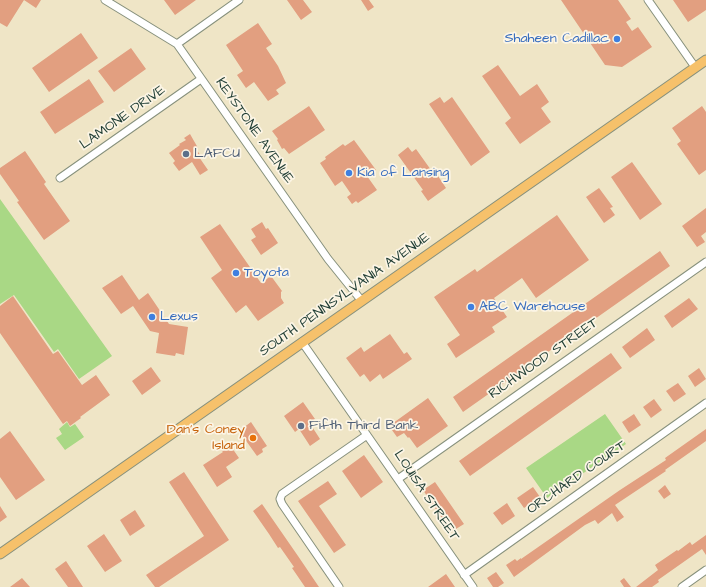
<!DOCTYPE html>
<style>
body{margin:0}
canvas{display:block;background:#efe5c6}
</style>
<canvas width="706" height="587"></canvas>
<script>
const ctx = document.querySelector('canvas').getContext('2d');
ctx.lineJoin = 'round';
function paint(path, color) { ctx.fillStyle = color; ctx.fill(path, 'evenodd'); }
const shape = rows => new Path2D(rows.map(r => 'M' + r).join(''));
function strokePath(path, color, width, dash) { ctx.strokeStyle = color; ctx.lineWidth = width; ctx.lineCap = dash ? 'butt' : 'round'; ctx.setLineDash(dash || []); ctx.stroke(path); }
function drawText(font, color, halo, rows, align = 'center') {
  ctx.font = font + ' "Architects Daughter",sans-serif'; ctx.lineWidth = 3.5; ctx.setLineDash([]); ctx.textBaseline = 'middle'; ctx.strokeStyle = halo; ctx.fillStyle = color; for (const [text, x, y, turn = 0] of rows) {
    ctx.save(); ctx.translate(x, y); ctx.rotate((+turn || 0) * Math.PI / 180); ctx.textAlign = isNaN(turn) ? turn : align; if (halo) ctx.strokeText(text, 0, 0); ctx.fillText(text, 0, 0); ctx.restore();
  }
}
const green = shape([
 [0,199,112,356,79,379,58,349,54,352,14,295,0,304],
 [605,414,626,444,547,498,526,468],
 [67,422,70,427,75,424,84,437,65,450,56,438,62,434,59,429]
]);
const building = shape([
 [0,0,24,0,7,27,0,23],
 [24,0,41,0,36,8],
 [164,0,196,0,175,15],
 [287,0,303,0,312,12,301,20],
 [361,0,369,0,374,7,368,11],
 [561,0,618,0,631,19,626,22,632,31,638,27,652,47,622,67,605,65],
 [673,0,706,0,706,10,688,22],
 [258,23,272,44,266,48,278,66,286,83,276,90,279,94,268,101,254,82,246,88,237,75,243,71,226,45],
 [81,33,98,58,49,92,32,68],
 [131,48,146,69,114,92,98,71],
 [498,65,520,96,537,84,549,102,541,108,551,122,520,144,505,123,511,118,482,76],
 [89,79,104,102,55,134,40,112],
 [440,97,444,103,452,97,490,152,471,166,429,104],
 [309,106,325,130,289,154,284,148,282,149,277,140,278,139,272,131],
 [702,106,706,112,706,170,699,175,677,144,681,141,672,128],
 [190,134,198,148,196,149,201,156,199,157,208,170,200,175,192,162,179,171,173,163,175,161,169,153,180,145,179,144,186,140,184,138],
 [354,140,376,170,367,176,377,190,358,203,356,201,352,204,347,197,351,194,342,181,335,186,320,163,326,159,325,157,343,144,345,146],
 [408,147,412,152,416,149,436,177,438,176,446,188,428,201,421,191,423,190,398,155],
 [25,151,46,182,44,184,70,221,44,240,17,202,19,201,0,174,0,168],
 [632,162,662,204,640,220,611,177],
 [599,188,613,207,610,208,615,215,604,223,586,197],
 [706,208,706,232,701,236,705,242,697,247,682,226],
 [557,215,589,260,536,298,522,278,494,298,507,317,492,327,495,332,456,358,447,344,460,335,434,297,475,269,477,272],
 [262,222,266,229,268,228,278,243,261,255,251,240,256,237,251,229],
 [220,224,261,283,271,276,282,291,281,292,281,298,284,303,258,321,246,305,236,313,211,278,222,270,200,237],
 [660,251,670,266,463,412,453,397],
 [122,275,139,300,148,293,169,324,188,327,184,355,176,353,175,356,156,353,159,333,150,331,133,306,121,314,102,288],
 [13,296,53,354,58,351,82,385,96,375,110,395,80,417,81,418,70,426,67,421,63,424,0,333,0,306],
 [689,298,698,309,672,328,664,316],
 [647,328,655,340,630,358,622,347],
 [390,334,404,354,407,352,412,359,383,379,380,374,370,382,364,374,360,377,346,358,361,347,364,352],
 [611,353,622,368,470,476,459,461],
 [151,367,161,381,142,395,132,381],
 [699,368,706,379,695,387,688,376],
 [678,383,686,394,674,402,666,391],
 [428,398,448,426,417,448,409,437,408,438,404,433,397,437,389,426],
 [654,399,662,410,651,418,643,407],
 [303,402,315,419,309,422,320,439,310,446,299,429,295,432,284,416],
 [634,414,641,425,629,433,622,422],
 [251,422,267,446,262,449,263,452,257,456,239,431],
 [706,429,706,441,665,470,666,471,615,505,624,517,617,522,612,513,598,524,595,520,585,525,514,577,506,565,515,559,517,561,521,558,521,559,620,490,666,460,665,458],
 [10,431,45,480,16,500,0,477,0,439],
 [230,445,239,458,226,467,232,477,217,487,203,465,223,452,221,450],
 [364,455,383,482,361,498,342,471],
 [184,472,229,540,159,587,155,587,146,575,204,536,169,482],
 [328,481,337,494,319,506,346,545,334,553,298,501],
 [435,482,464,524,451,532,423,490],
 [665,485,671,494,664,499,658,491],
 [533,487,540,497,524,508,517,498],
 [507,503,515,516,502,525,493,513],
 [262,504,298,556,319,587,305,587,292,568,294,567,280,547,278,548,269,534,253,511],
 [0,506,7,517,0,522],
 [135,510,145,526,130,536,120,520],
 [104,534,122,561,105,572,87,546],
 [706,535,706,555,702,549,658,580,659,582,652,587,636,587,658,570,655,565,677,550,678,551,690,542,692,545],
 [66,561,83,587,68,587,55,569],
 [496,572,504,583,498,587,493,587,487,578],
 [446,574,455,587,428,587],
 [22,578,30,587,10,587],
 [624,578,631,587,624,587,620,581]
]);
const minor = shape([
 [105,0,177,44,328,259,361,300],
 [648,0,695,67],
 [177,44,239,0],
 [60,178,201,79],
 [302,342,473,587],
 [398,479,706,262],
 [464,575,706,403],
 [339,587,282,504,280,499,282,494,367,435],
 [682,587,706,570]
]);
const major = shape([
 [0,554,706,60]
]);
const markers = [
 [617,39,4,"#3f7fe0"],
 [186,154,4,"#5c6f8a"],
 [349,173,4,"#3f7fe0"],
 [236,273,4,"#3f7fe0"],
 [471,307,4,"#3f7fe0"],
 [152,317,4,"#3f7fe0"],
 [301,426,4,"#5c6f8a"],
 [253,438,4,"#e8710a"]
];
const shopNames = [
 ["Shaheen Cadillac",609,39,"right"],
 ["Kia of Lansing",357,173],
 ["Toyota",244,273],
 ["ABC Warehouse",479,307],
 ["Lexus",160,317]
];
const streetNames = [
 ["LAMONE DRIVE",123,118,-35],
 ["KEYSTONE AVENUE",254,131,55],
 ["SOUTH PENNSYLVANIA AVENUE",345,295,-35],
 ["RICHWOOD STREET",544,359,-35],
 ["ORCHARD COURT",577,478,-35],
 ["LOUISA STREET",426,496,56]
];
const serviceNames = [
 ["LAFCU",194,154],
 ["Fifth Third Bank",309,426]
];
const foodNames = [
 ["Dan's Coney",245,430],
 ["Island",245,446]
];
paint(green, '#a9d885');
paint(building, '#e29f80');
strokePath(minor, '#87917d', 9);
strokePath(major, '#87917d', 11);
strokePath(minor, '#fff', 7);
strokePath(major, '#f6c16b', 9);
for (const [x, y, r, color] of markers) { const dot = new Path2D(); dot.arc(x, y, r, 0, 2 * Math.PI); ctx.fillStyle = color; ctx.fill(dot); strokePath(dot, '#fcf5e5', 1.5); }
drawText('14px', '#366cbe', '#fcf5e5', shopNames, 'left');
drawText('14px', '#1f3d34', '#fcf5e5', streetNames);
drawText('14px', '#4e5e75', '#fcf5e5', serviceNames, 'left');
drawText('14px', '#c56008', '#fcf5e5', foodNames, 'right');
</script>
